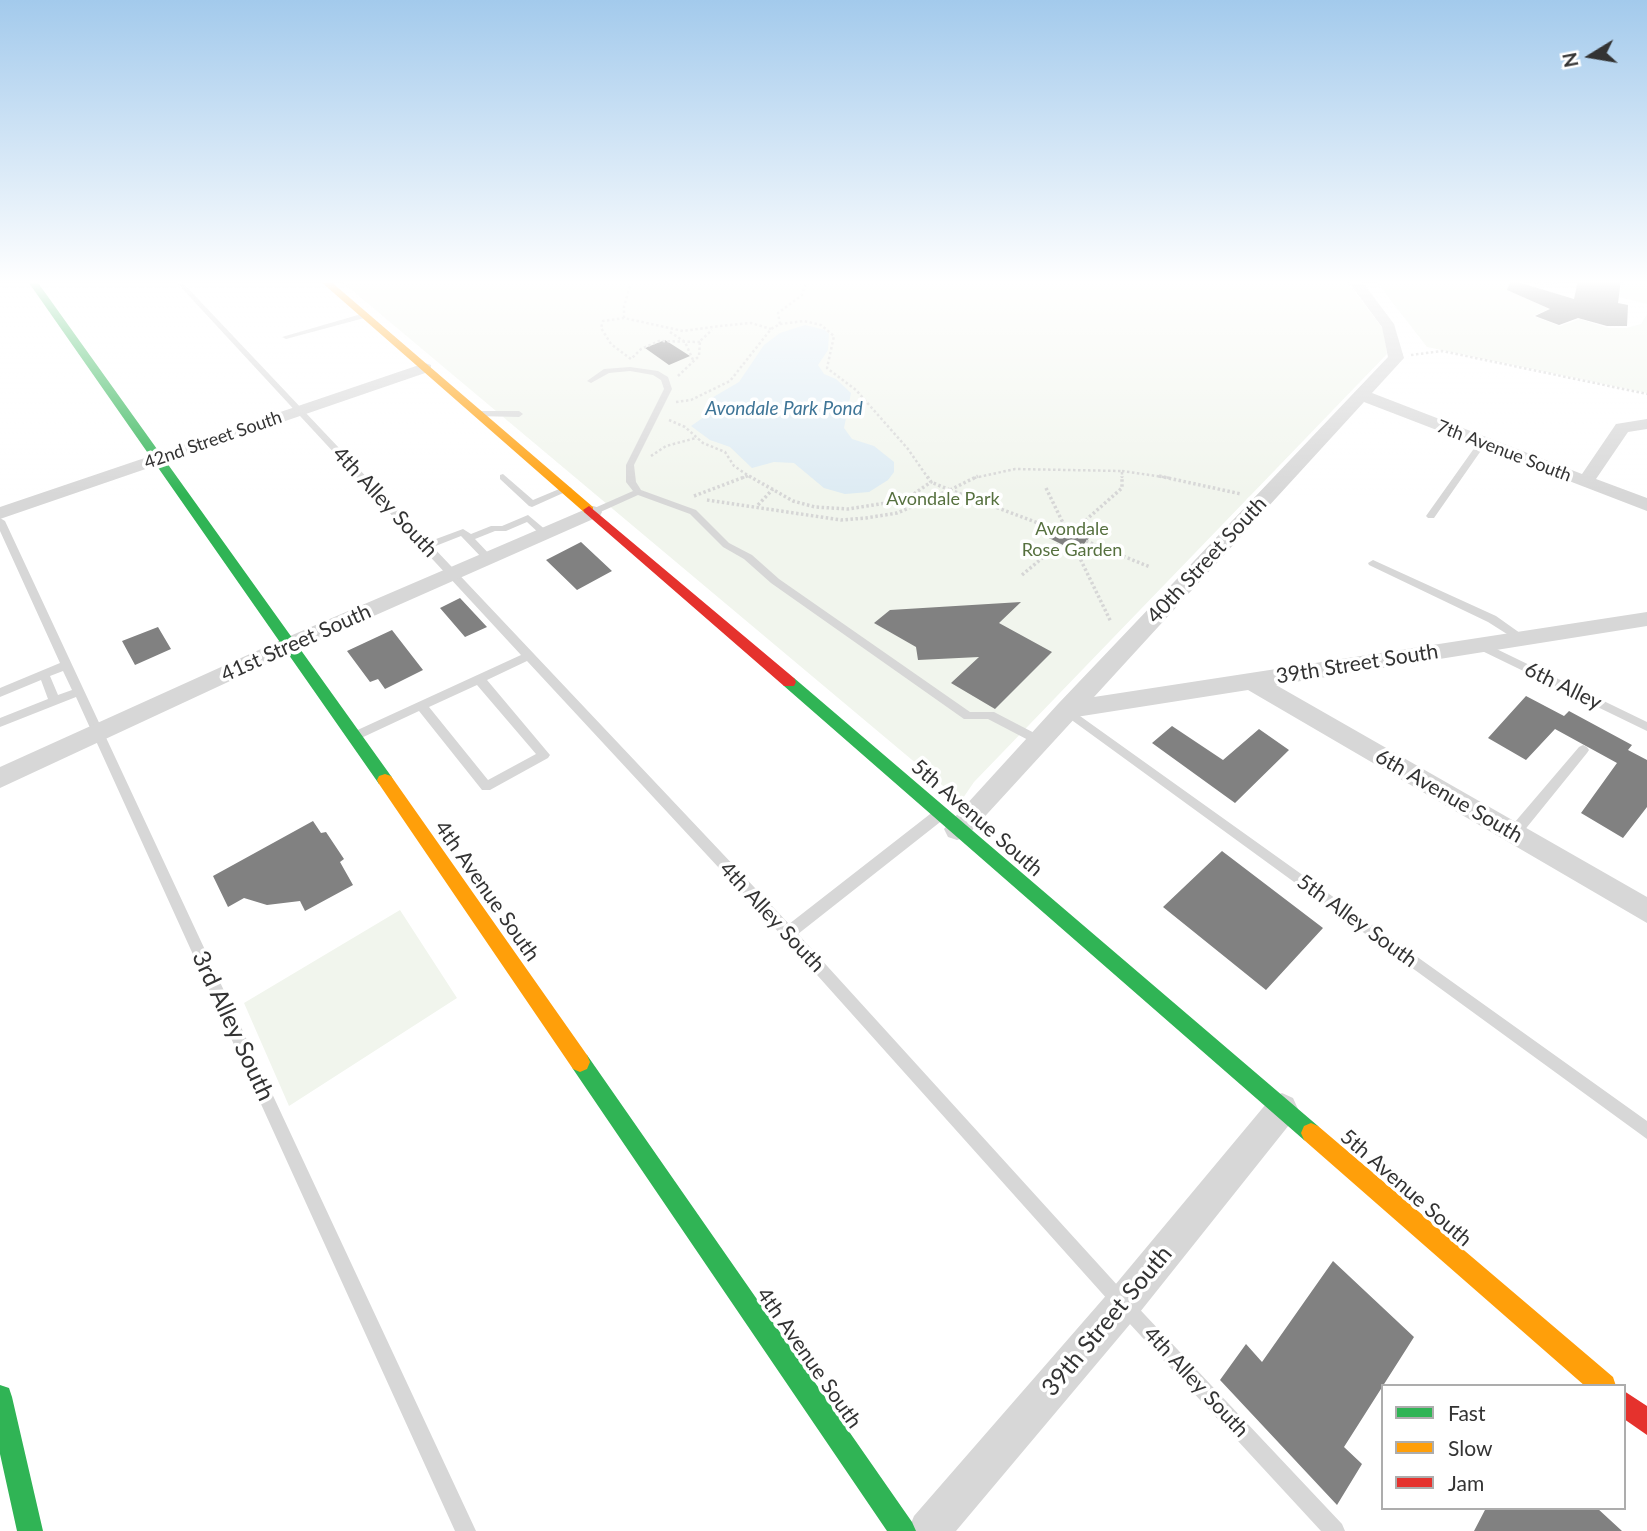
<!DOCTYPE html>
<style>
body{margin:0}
#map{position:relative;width:1647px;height:1531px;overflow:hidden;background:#fff;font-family:Lato,sans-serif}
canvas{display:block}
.legend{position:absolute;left:1381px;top:1384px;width:245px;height:126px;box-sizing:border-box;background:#fff;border:2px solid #adadad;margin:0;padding:9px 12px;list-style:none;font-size:21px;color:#333}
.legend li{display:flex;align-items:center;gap:14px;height:35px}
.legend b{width:35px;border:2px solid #adadad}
.north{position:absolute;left:1556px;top:21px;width:70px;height:70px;-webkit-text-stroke:5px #fff;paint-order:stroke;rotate:259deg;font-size:19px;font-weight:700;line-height:28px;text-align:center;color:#333}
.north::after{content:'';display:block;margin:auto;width:24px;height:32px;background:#333;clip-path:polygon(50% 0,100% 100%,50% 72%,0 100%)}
</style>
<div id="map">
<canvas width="1647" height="1531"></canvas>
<ul class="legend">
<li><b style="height:9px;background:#30b455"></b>Fast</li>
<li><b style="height:9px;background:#ff9f0a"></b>Slow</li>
<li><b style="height:9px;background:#e5322d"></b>Jam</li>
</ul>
<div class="north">N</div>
</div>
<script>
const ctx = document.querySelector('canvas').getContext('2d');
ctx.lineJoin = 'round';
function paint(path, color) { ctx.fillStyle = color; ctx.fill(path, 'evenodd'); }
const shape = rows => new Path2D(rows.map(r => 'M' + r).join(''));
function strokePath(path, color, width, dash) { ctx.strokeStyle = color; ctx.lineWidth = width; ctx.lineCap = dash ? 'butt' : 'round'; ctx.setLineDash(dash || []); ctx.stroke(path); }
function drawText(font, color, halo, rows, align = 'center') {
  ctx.font = font + ' Lato,sans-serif'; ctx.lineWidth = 7; ctx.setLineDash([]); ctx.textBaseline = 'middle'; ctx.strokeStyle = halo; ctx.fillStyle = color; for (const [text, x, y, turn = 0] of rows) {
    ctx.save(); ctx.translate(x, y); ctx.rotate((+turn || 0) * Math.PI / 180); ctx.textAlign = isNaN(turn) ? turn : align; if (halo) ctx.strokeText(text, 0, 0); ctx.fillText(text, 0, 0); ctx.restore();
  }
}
const green = shape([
 [1346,280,1383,329,1387,354,974,782,961,801,341,281],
 [1375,280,1520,281,1529,284,1512,292,1549,309,1533,316,1560,326,1580,319,1608,328,1626,328,1641,324,1647,314,1647,393,1427,347],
 [1647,280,1647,304,1619,297,1623,281],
 [400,910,457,998,289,1106,244,1003]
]);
const water = shape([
 [805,325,825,330,829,334,828,350,818,365,824,374,836,379,851,393,844,428,852,439,874,446,894,462,894,472,888,480,869,492,845,494,824,488,794,463,774,462,752,468,730,447,710,440,691,426,704,417,703,410,710,399,739,382,764,345,780,333]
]);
const building = shape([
 [1511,280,1574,299,1578,280,1621,280,1618,303,1628,305,1627,326,1607,326,1578,318,1559,325,1535,316,1550,309,1507,290],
 [665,340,690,356,669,365,645,348],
 [1072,525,1093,534,1082,546,1067,547,1047,537,1057,526],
 [581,542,612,571,577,590,546,560],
 [460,598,487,627,465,637,440,608],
 [1021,602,999,623,1052,652,995,709,951,683,979,657,918,660,916,647,874,623,890,610],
 [158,627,171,649,135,665,122,641],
 [392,630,423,670,385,689,378,679,370,682,347,651],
 [1526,696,1564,716,1569,711,1632,745,1628,750,1647,760,1647,807,1623,838,1581,813,1617,763,1555,729,1526,760,1488,738],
 [1172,726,1223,760,1259,729,1289,750,1235,803,1152,743],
 [313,821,321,833,326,832,344,859,340,862,353,885,305,911,300,901,267,905,244,898,228,907,213,876],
 [1222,851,1323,928,1266,990,1163,907],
 [1333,1261,1414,1337,1344,1447,1362,1464,1337,1505,1220,1380,1246,1344,1262,1362],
 [1486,1508,1597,1508,1622,1531,1474,1531]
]);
const pathFar1 = shape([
 [1521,280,1547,284,1564,280],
 [624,318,624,306,632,280],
 [780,324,778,313,802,295,807,280],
 [720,326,751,323,771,329],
 [670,332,685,342,693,360],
 [700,342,659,341,641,349,631,359,611,344,601,328,603,321,624,318,683,331,720,326],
 [1411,355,1442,351,1647,394],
 [678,376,699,356,700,341,712,330],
 [676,402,691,400,730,381,771,329,780,324,804,321,821,325,834,336,827,368,856,390,908,449,928,478],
 [669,420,685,427,703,443,725,452,734,466,752,478],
 [651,456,666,446,696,438],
 [1122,471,1170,478],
 [742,478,748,476],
 [974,478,1015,469,1122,471,1122,478]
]);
const path = shape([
 [749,476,793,501,815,507,848,509,905,500,931,482,927,476],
 [1159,476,1241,494],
 [1046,488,1064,525],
 [950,490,978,476],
 [950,490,1054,529],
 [694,496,747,476],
 [707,500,841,520,866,518,897,513,950,490,931,482],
 [758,505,773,489],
 [1078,527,1122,488,1122,476],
 [1086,541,1150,567],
 [1074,546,1111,622],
 [1022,575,1060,543]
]);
const lane = shape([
 [178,282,182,282,428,542,463,529,471,534,491,526,502,526,528,515,547,531,547,535,541,535,527,522,506,531,495,531,475,539,493,558,488,561,484,560,461,536,433,547,789,924,934,811,944,811,945,815,944,819,798,934,1129,1298,1342,1524,1345,1531,1321,1531,1117,1310,783,937,527,661,487,680,550,755,548,758,490,790,482,790,419,711,359,739,351,739,349,736,351,733,521,655,178,284,178,282],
 [477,685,536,754,488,780,429,707,477,685],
 [365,313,369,315,368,317,286,339,282,337,365,313],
 [630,367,658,371,668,377,672,389,634,465,636,482,641,490,696,510,729,543,752,555,779,579,970,712,994,712,1042,737,1044,740,1042,743,1034,743,988,719,964,719,771,583,744,559,723,547,690,514,638,495,596,514,590,514,590,510,633,491,626,482,626,465,664,389,661,380,653,375,630,371,609,373,591,383,587,381,604,369,630,367],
 [480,411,519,411,523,414,519,417,477,416,477,412,480,411],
 [1480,440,1487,442,1434,518,1428,518,1426,516,1480,440],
 [503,474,533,500,564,487,570,487,572,489,532,507,529,506,500,479,500,475,503,474],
 [0,518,5,521,476,1531,455,1531,76,697,0,727,0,718,48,699,41,680,0,697,0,688,60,663,0,531,0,518],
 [63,671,72,690,58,695,50,676,63,671],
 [1373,560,1496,616,1527,638,1522,642,1518,641,1488,622,1369,565,1368,563,1373,560],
 [1480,641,1647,722,1647,731,1476,648,1475,645,1476,642,1480,641],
 [1066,706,1647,1121,1647,1139,1062,713,1060,710,1062,707,1066,706],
 [1583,745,1587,747,1589,750,1587,753,1519,837,1514,838,1509,837,1508,833,1509,829,1579,747,1583,745]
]);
const street = shape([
 [1347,280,1361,280,1394,324,1404,358,1372,393,1582,474,1616,424,1647,419,1647,429,1628,432,1596,479,1647,498,1647,511,1364,402,1094,697,1647,612,1647,626,1276,685,1647,897,1647,923,1248,690,1076,717,966,837,957,840,948,837,944,829,1058,704,1388,357,1382,327,1347,280],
 [425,363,431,365,431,371,0,519,0,507,425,363],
 [593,506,600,508,602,512,600,516,299,649,0,788,0,767,283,639,593,506],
 [1282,1093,1293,1098,1298,1109,1293,1120,1136,1317,956,1531,908,1531,914,1516,1110,1291,1271,1098,1282,1093]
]);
const fast = shape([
 [27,280,36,280,391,776,393,780,391,784,379,784,27,280],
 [789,677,794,678,1318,1126,1321,1133,1318,1140,1311,1143,1304,1140,784,686,782,682,784,678,789,677],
 [580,1052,587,1055,912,1522,916,1531,887,1531,573,1069,570,1062,573,1055,580,1052],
 [0,1385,9,1388,12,1397,43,1531,17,1531,0,1454,0,1385]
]);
const slow = shape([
 [319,280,329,280,593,507,593,513,585,513,319,280],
 [385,774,391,776,587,1055,590,1062,587,1069,580,1072,573,1069,379,784,377,780,379,776,385,774],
 [1311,1123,1318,1126,1613,1377,1616,1386,1585,1386,1304,1140,1301,1133,1304,1126,1311,1123]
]);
const jam = shape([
 [589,506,794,678,796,682,794,686,784,686,585,513,583,510,589,506],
 [1624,1391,1647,1406,1647,1435,1624,1419,1624,1391]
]);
const farStreetnames = [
 ["42nd Street South",213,440,-19],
 ["7th Avenue South",1504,451,21]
];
const farParknames = [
 ["Avondale Park",943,499],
 ["Avondale",1072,529],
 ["Rose Garden",1072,550]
];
const farWaternames = [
 ["Avondale Park Pond",784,409]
];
const streetNames = [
 ["4th Alley South",385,502,47],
 ["40th Street South",1207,560,-47],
 ["41st Street South",296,643,-24],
 ["39th Street South",1357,664,-9],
 ["6th Alley",1563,686,26],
 ["6th Avenue South",1449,796,30],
 ["5th Avenue South",977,818,41],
 ["4th Avenue South",487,891,55],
 ["4th Alley South",772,917,47],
 ["5th Alley South",1357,921,36],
 ["5th Avenue South",1406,1188,41],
 ["4th Avenue South",809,1358,55],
 ["4th Alley South",1196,1382,47]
];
const nearStreetnames = [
 ["3rd Alley South",233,1026,65],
 ["39th Street South",1107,1321,-50]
];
paint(green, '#f1f5ed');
paint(water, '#ddebf3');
paint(building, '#818181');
strokePath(pathFar1, '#d6d6d6', 2.5, [2.5, 2.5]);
strokePath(path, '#d6d6d6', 3.5, [2.5, 2.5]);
paint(lane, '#d7d7d7');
paint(street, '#d7d7d7');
paint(fast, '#30b455');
paint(slow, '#ff9f0a');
paint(jam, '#e5322d');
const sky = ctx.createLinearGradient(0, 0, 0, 495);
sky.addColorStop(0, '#a3caec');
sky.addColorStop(0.57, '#fff');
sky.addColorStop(1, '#ffffff00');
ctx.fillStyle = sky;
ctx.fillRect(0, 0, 1647, 495);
drawText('18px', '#333', '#fff', farStreetnames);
drawText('18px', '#56703f', '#fff', farParknames);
drawText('italic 19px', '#3f7597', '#fff', farWaternames);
drawText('21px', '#333', '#fff', streetNames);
drawText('24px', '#333', '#fff', nearStreetnames);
</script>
